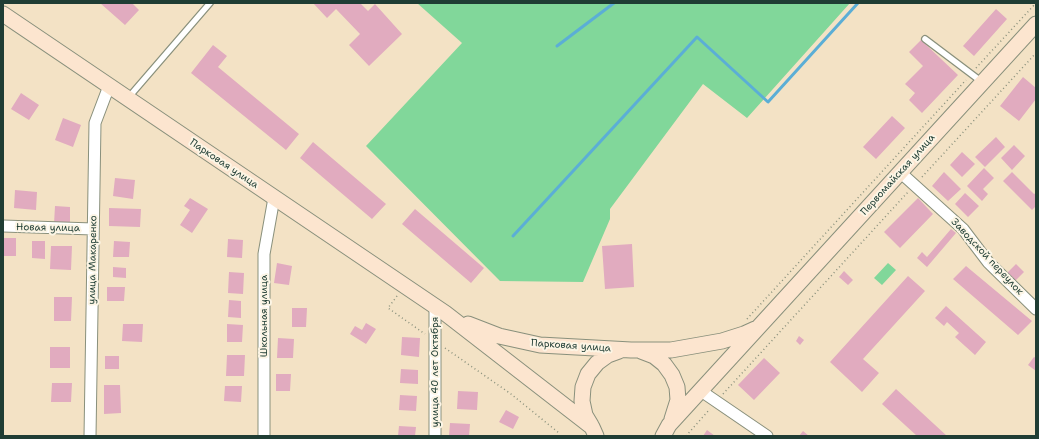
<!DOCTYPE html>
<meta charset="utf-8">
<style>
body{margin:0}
#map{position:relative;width:1039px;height:439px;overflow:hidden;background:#f3e2c5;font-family:"Shantell Sans",sans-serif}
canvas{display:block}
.frame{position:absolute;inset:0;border:4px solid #1f3d34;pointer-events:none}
</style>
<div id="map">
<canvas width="1039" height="439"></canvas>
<div class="frame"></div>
</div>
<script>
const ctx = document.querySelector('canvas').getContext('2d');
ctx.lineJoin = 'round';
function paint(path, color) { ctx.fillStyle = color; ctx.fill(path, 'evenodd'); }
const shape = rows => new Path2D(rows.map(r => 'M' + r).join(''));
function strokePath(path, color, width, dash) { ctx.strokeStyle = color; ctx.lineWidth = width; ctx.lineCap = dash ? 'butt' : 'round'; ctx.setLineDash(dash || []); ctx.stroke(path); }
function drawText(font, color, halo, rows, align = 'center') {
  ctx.font = font + ' "Shantell Sans",sans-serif'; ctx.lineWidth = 4; ctx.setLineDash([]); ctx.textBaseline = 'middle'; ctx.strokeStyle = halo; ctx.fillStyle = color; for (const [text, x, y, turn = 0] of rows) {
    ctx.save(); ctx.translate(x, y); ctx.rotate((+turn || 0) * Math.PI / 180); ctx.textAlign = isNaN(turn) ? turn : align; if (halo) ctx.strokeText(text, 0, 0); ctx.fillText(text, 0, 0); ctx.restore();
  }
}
const green = shape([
 [417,3,850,3,747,118,703,84,610,209,610,219,583,282,500,281,366,146,462,43],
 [888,263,896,270,882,285,874,278]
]);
const stream = shape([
 [557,46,614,3],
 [513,236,697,37,768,102,858,3]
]);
const building = shape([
 [100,3,132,3,139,10,125,25],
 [313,3,360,3,368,11,375,4,402,34,369,66,349,45,360,34,336,9,327,18],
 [996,9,1007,19,974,56,963,46],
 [921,40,958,75,922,113,909,100,915,93,905,84,923,66,909,52],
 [213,45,227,56,218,67,299,134,286,150,191,73],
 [1023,77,1036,88,1036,99,1019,121,1000,106],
 [21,93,39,105,29,120,11,109],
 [892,116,905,128,876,159,863,147],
 [63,118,81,125,73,147,55,140],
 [996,137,1005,147,985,167,975,157],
 [313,142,386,204,372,219,300,158],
 [1014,145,1025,156,1012,170,1001,158],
 [962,152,975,164,962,177,950,165],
 [984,168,994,178,983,189,988,194,982,201,967,186],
 [944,172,961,189,948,201,932,186],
 [1012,172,1034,194,1036,193,1036,206,1032,210,1003,181],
 [115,178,135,180,133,199,113,196],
 [15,190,37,192,36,210,14,208],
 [965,193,979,206,968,217,955,204],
 [190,198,208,209,192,233,180,225,190,210,184,206],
 [918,198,933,214,900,248,884,232],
 [55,206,70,207,70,224,54,224],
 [109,208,141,209,140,227,109,226],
 [415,209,484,268,471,283,402,224],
 [951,229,956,233,927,267,917,258,922,252,927,257],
 [3,238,16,238,16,256,3,256],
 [228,239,243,240,242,258,227,257],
 [32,241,45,241,45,259,32,258],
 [114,241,130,242,129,257,113,257],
 [632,244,634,287,605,289,602,246],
 [51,246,72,246,71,270,50,269],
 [277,263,292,266,289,285,274,283],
 [1016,264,1024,272,1013,283,1005,275],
 [966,266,1032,321,1018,335,953,279],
 [113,267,126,268,126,278,113,277],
 [844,271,853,280,848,285,839,277],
 [229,272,244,273,243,294,228,293],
 [908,276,925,291,863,359,879,373,862,392,830,362],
 [107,287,125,287,124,301,107,301],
 [54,297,72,297,71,321,54,321],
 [229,300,241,301,241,318,228,317],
 [946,306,986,342,975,355,955,337,959,333,947,322,944,326,935,318],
 [292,308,307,308,306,327,292,327],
 [366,323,376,329,366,344,350,334,355,326,362,330],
 [123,324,143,324,142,342,122,341],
 [227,324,243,325,242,342,227,342],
 [799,336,804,340,800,345,796,341],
 [402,337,420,338,419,357,401,355],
 [278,338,294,339,293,358,277,358],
 [50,347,70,347,70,368,50,368],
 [227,355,245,355,244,376,226,376],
 [105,356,119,356,119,369,105,369],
 [1034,357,1036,358,1036,371,1028,365],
 [764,358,780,373,754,400,738,385],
 [401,369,418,370,418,384,400,383],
 [276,374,291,374,290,391,276,391],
 [52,383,72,383,71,402,51,402],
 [104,385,120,385,121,413,104,414],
 [225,386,242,386,241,402,224,401],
 [896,389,947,436,917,436,882,404],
 [458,391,478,392,477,410,457,409],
 [400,395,417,396,416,411,399,410],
 [506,410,519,417,513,429,499,422],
 [450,423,470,424,469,436,449,436],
 [399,426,416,427,415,436,398,436],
 [707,430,715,436,703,436],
 [803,431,809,436,799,436]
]);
const path = shape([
 [1030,3,1036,8],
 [976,68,1036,3],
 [922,177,1036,53],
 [397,296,388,308,425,334],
 [747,319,966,80],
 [445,348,511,394,559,433],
 [723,394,908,192],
 [686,436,710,409]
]);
const service = shape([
 [925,39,982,82],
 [128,98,210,3]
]);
const minor = shape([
 [901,173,963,229,988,262,1036,309],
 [3,226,93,229],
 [701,391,767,436],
 [90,436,95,123,109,86],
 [264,436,264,254,274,198],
 [435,436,435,307]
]);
const secondary = shape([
 [3,14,445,313,592,427,596,436],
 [468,324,499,336,540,345,631,350,671,350,722,341,744,334,755,329],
 [641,351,654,356,664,364,672,375,677,387,678,400,672,419],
 [591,425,585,415,582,401,583,387,588,374,597,363,608,355,619,351],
 [663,436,669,425,1036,24]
]);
const streetNames = [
 ["Парковая улица",224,164,34],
 ["Первомайская улица",898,175,-48],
 ["Новая улица",48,228,1],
 ["Заводской переулок",987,257,47],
 ["улица Макаренко",93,260,-89],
 ["Школьная улица",264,316,-90],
 ["Парковая улица",571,346,4],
 ["улица 40 лет Октября",435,372,-90]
];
paint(green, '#81d79a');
strokePath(stream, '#5baed6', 3);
paint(building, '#e1abbf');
strokePath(service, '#89907c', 8);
strokePath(minor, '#89907c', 13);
strokePath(secondary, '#89907c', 17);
strokePath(path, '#89907c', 1.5, [1, 3]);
strokePath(service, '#fff', 5.5);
strokePath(minor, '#fff', 11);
strokePath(secondary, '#fce5cf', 15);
drawText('10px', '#1f3d34', '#fcf5e5', streetNames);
</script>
